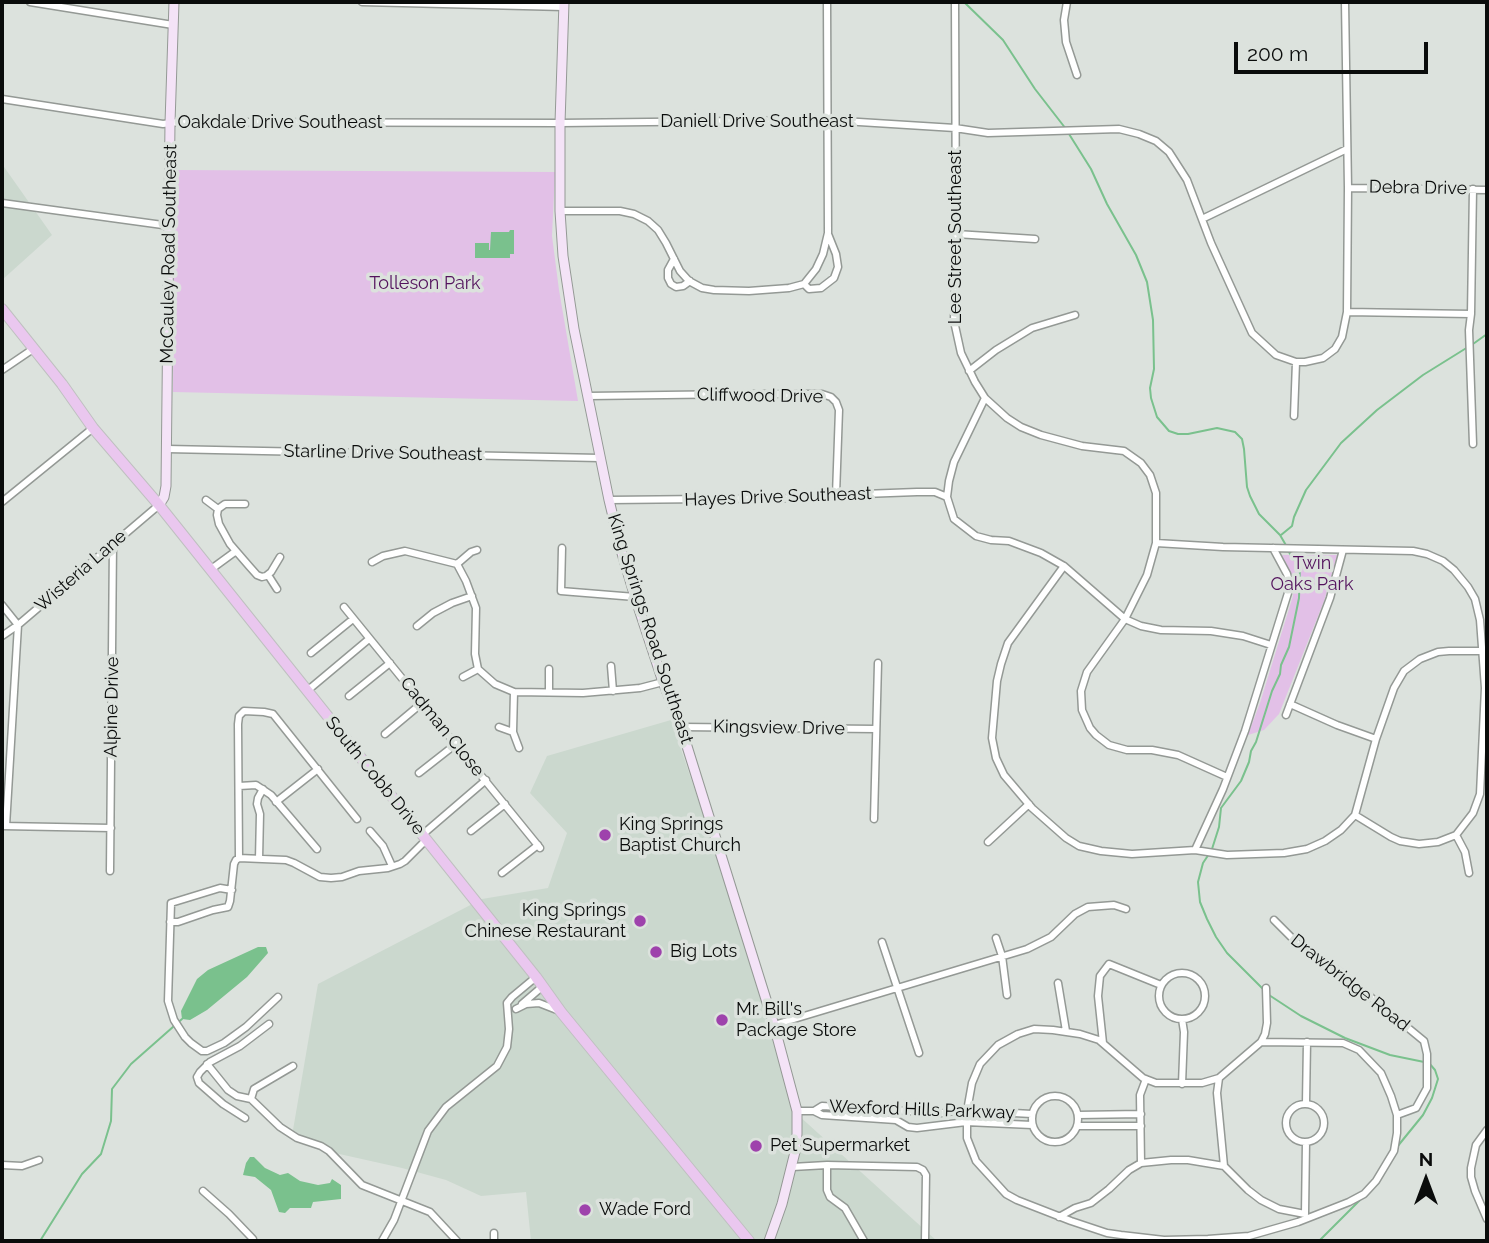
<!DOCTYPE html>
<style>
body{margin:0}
#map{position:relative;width:1489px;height:1243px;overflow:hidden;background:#dce2dd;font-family:Raleway,sans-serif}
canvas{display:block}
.frame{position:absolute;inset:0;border:4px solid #0a0c0b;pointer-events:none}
.north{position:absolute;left:1391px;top:1145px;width:70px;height:70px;-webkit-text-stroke:5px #dce2dd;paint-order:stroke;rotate:0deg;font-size:19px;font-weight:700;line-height:28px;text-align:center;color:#0a0c0b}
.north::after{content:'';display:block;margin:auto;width:24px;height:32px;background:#0a0c0b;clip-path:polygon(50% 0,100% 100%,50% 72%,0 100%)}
.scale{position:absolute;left:1234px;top:42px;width:194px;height:32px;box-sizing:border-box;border:4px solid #0a0c0b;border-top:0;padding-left:9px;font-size:21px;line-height:24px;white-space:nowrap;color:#0a0c0b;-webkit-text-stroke:5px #dce2dd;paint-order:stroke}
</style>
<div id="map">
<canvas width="1489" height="1243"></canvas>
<div class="frame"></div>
<div class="north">N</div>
<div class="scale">200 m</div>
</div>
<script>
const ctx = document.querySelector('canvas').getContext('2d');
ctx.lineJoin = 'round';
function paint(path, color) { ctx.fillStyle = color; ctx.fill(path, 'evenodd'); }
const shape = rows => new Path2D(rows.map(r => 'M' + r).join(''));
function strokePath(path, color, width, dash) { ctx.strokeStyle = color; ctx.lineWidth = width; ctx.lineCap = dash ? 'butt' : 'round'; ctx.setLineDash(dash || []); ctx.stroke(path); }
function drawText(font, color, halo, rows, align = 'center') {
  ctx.font = font + ' Raleway,sans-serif'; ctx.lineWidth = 7; ctx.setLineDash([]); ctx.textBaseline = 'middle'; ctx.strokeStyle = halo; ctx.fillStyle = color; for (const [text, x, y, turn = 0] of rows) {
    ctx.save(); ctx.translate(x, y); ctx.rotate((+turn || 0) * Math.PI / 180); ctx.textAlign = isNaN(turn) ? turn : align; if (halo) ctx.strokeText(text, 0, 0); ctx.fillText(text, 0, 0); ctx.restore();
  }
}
const built = shape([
 [2,164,52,235,2,280],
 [671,720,712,840,797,1114,937,1241,531,1241,526,1192,481,1196,446,1180,402,1168,326,1151,293,1130,318,984,482,899,548,888,567,833,530,793,547,756]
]);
const green = shape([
 [175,170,555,172,552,236,559,290,578,401,173,392],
 [1282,555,1337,555,1324,601,1279,714,1264,730,1248,735,1260,703,1293,596,1293,577]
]);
const water = shape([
 [510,230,514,230,514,254,510,254,510,258,475,258,475,243,489,243,489,250,490,250,491,232,509,232],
 [258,947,266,947,268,953,247,977,207,1010,190,1020,182,1019,181,1011,197,979,208,970],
 [250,1157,254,1157,265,1168,280,1175,288,1173,300,1181,318,1185,330,1183,332,1179,341,1185,341,1199,313,1202,311,1208,290,1208,285,1213,279,1212,271,1190,255,1177,243,1175,246,1163]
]);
const stream = shape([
 [964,2,1003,40,1035,89,1066,129],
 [1069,134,1091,169,1107,204,1136,255,1147,282,1153,320,1154,369,1150,388,1151,398,1157,417,1169,431,1178,434,1188,434,1217,428,1235,432,1242,439,1244,449,1247,487,1250,496,1259,514,1280,535,1287,547],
 [1473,344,1487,334],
 [1281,535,1292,526,1294,517,1306,490,1341,443,1377,410,1423,375,1468,347],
 [1212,849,1219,827,1221,808,1241,781,1249,762,1251,751,1256,742,1272,691,1280,674,1281,665,1289,647,1299,598,1300,564,1293,559,1289,552],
 [1209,854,1203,863,1198,882,1200,902,1207,919,1216,937,1227,953,1265,991],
 [1269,995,1301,1016,1345,1038,1390,1055,1429,1063,1435,1070,1438,1079,1432,1098,1423,1115,1397,1147],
 [40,1241,82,1174,101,1154,111,1121,112,1089,131,1064,182,1019],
 [1319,1241,1360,1200]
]);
const street = shape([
 [30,2,173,25],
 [362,2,564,7],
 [955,2,956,234,954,321,961,353,975,382,985,398,1007,418,1021,427,1041,435,1082,446,1124,451,1141,463,1150,475,1156,493,1156,543,1147,575,1125,619,1087,672,1081,691,1082,710,1090,728,1096,735,1109,745,1127,750,1152,750,1178,755,1227,777],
 [1067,2,1064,20,1066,42,1077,75],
 [2,99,163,124,178,122,560,123,827,120,955,128,988,133,1119,129,1139,134,1156,141,1169,152,1187,180,1211,243,1252,333,1276,355,1296,362,1305,362,1323,358,1335,349,1342,337,1347,312,1348,188,1345,2],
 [1348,188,1487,190],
 [1473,189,1471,314,1469,330,1473,444],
 [2,203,170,226],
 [560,211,620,211,634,214,648,221,658,230,666,243,680,271,689,281,702,288,714,290,749,291,789,288,804,284,816,269,823,254,828,233,827,2],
 [1202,219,1347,149],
 [956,234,1035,239],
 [674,259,668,270,668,278,671,284,676,287,683,286,690,281],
 [804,284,809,289,821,288,834,278,838,267,836,254,828,234],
 [1347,312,1471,314],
 [2,370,33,349],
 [969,371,996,350,1032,328,1075,315],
 [588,396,742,394,822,394,831,397,836,402,839,410,836,495],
 [985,398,954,462,949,481,947,497,954,519,976,536,991,540,1009,541,1041,553,1064,566,1125,619,1141,626,1161,630,1211,631,1243,636,1271,645],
 [1294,416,1296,362],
 [167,449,600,458],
 [206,500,218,509],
 [609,500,805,498,836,495,917,492,935,492,947,497],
 [2,502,93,428],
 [245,504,225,504,218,509,217,515,219,524,230,544,249,566,257,575,262,577,266,576,271,572,280,557],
 [1156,543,1223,547,1413,551,1427,554,1443,561,1454,570,1468,587,1475,599,1480,620,1485,688,1480,794,1473,813,1456,835,1438,842,1419,844,1400,841,1391,837,1355,815],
 [562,548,561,591,635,597],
 [372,562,383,556,405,551,457,564,466,581,476,608,475,654,478,669,495,684,514,692,583,693,640,688,663,682],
 [457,564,471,552,477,550],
 [1064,566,1008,643,1001,664,997,681,992,738,996,758,1004,775,1032,808,1066,838,1079,846,1101,851,1132,854,1195,850,1227,855,1284,853,1307,849,1325,841,1341,830,1355,815,1376,739,1394,688,1404,671,1420,659,1438,652,1449,651,1487,651],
 [210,570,236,551],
 [268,575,277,589],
 [2,605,18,625,6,826],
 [344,607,540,848],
 [417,626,433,613,452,603,472,596],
 [2,636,18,625,159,505],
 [311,653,353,619],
 [611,666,613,691],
 [463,677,478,669],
 [307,691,369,639],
 [514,692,513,732,519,748],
 [549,692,549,669],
 [349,696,390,663],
 [1290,704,1337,725,1376,739],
 [1286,715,1330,598,1343,550],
 [499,727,513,732],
 [681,727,876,729],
 [385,734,422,703],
 [419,773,456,744],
 [239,786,256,785,271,795,317,849],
 [276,802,318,769],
 [874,819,878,663],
 [2,826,111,828],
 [370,831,383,846,392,866],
 [471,831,505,804],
 [422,835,486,780],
 [1456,835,1465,852,1469,873],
 [988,842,1029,804],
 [1195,850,1223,789,1245,731,1288,593,1289,581,1287,574,1273,548],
 [239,858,238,724,239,716,244,711,264,712,273,714,357,819],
 [259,859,260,814,257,804,258,798,263,789],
 [110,871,113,542],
 [502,873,538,845],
 [232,890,220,888,171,903,168,1001,174,1020,185,1037,191,1043,202,1051,207,1051,224,1043,246,1027,278,997],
 [1274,920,1300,946,1340,972,1424,1041,1427,1054,1427,1088,1416,1108,1397,1115],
 [170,922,178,922,213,910,228,907,230,901,234,864,236,860,239,858,286,860,294,863,320,877,331,878,342,877,359,871,388,868,400,864,405,861,426,840],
 [996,938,1002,956,1007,995],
 [882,942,919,1053],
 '1159 996a23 23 0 1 1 46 0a23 23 0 1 1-46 0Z',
 [1058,983,1066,1031],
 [522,1004,543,986],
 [516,1009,526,1004,539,1003,557,1010],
 [1182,1019,1184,1032,1182,1084],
 [774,1025,1027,949,1051,937,1075,914,1088,907,1114,905,1126,909],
 [1261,1042,1343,1043,1359,1050,1381,1073,1391,1096,1397,1115,1397,1133,1394,1151,1376,1181,1364,1194,1349,1202,1298,1222,1249,1236,1208,1239,1164,1240,1121,1235,1107,1233,1071,1221,1017,1200,1006,1194,976,1161,967,1138,967,1111,972,1083,980,1064,998,1045,1018,1034,1034,1029,1053,1030,1080,1034,1099,1040,1143,1078,1156,1083,1202,1083,1219,1078,1261,1042,1265,1034,1267,1023,1266,988],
 [1103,1043,1098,996,1100,976,1109,964,1161,985],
 [207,1064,228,1090,237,1096,251,1099,280,1127,297,1138,321,1146,329,1151,362,1185,430,1212,457,1241],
 [1219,1078,1217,1093,1224,1166],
 '1032 1119a23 23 0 1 1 46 0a23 23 0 1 1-46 0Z',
 [251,1099,254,1089,293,1066],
 [1306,1103,1307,1042],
 '1286 1123a19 19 0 1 1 38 0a19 19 0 1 1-38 0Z',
 [797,1111,814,1111,822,1115,896,1120,908,1127,917,1128,966,1122,1032,1125],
 [814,1111,822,1106,943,1113,958,1110,1032,1114],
 [1078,1115,1141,1114],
 [245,1118,223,1104,199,1083,197,1077,200,1072,210,1062,240,1046,269,1024],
 [1077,1126,1141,1126],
 [1487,1130,1476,1145,1471,1168,1471,1177,1475,1191,1487,1219],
 [1141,1163,1140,1095,1146,1079],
 [2,1165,22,1166,39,1160],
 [827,1165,827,1190,830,1197,845,1208,864,1241],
 [792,1167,827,1165,917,1167,923,1170,926,1175,925,1241],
 [203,1191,229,1214,253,1239,253,1241],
 [1305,1214,1306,1142],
 [1059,1217,1075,1208,1091,1203,1109,1189,1129,1170,1141,1163,1171,1160,1188,1160,1224,1166,1248,1190,1261,1200,1279,1209,1305,1214],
 [382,1241,394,1220,428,1131,446,1107,497,1066,507,1047,509,1029,507,1003,512,997,536,977],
 [494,1241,494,1233]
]);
const secondary = shape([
 [564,2,560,123,560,211,563,256,574,329,609,500,621,550,635,597,663,682,681,727,774,1025,797,1111,797,1134,795,1152,782,1204,769,1241],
 [159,505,164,497,166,486,170,123,174,2]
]);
const primary = shape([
 [2,309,62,384,93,428,159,505,536,977,561,1012,749,1241]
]);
const markers = [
 [605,835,7,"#9e42ac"],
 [640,921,7,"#9e42ac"],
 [656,952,7,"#9e42ac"],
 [722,1020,7,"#9e42ac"],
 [756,1146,7,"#9e42ac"],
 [585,1210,7,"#9e42ac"]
];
const streetNames = [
 ["Daniell Drive Southeast",757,122],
 ["Oakdale Drive Southeast",280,123],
 ["Debra Drive",1418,188,1],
 ["Lee Street Southeast",956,237,-90],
 ["McCauley Road Southeast",169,254,-89],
 ["Cliffwood Drive",760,396,1],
 ["Starline Drive Southeast",383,453,1],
 ["Hayes Drive Southeast",778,497,-2],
 ["Wisteria Lane",81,571,-41],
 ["King Springs Road Southeast",650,629,72],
 ["Alpine Drive",112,707,-89],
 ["Cadman Close",442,727,51],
 ["Kingsview Drive",779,728,1],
 ["South Cobb Drive",375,776,51],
 ["Drawbridge Road",1350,983,38],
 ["Wexford Hills Parkway",922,1110,2]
];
const parkNames = [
 ["Tolleson Park",425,284],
 ["Twin",1312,564],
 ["Oaks Park",1312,585]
];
const poiNames = [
 ["King Springs",619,825],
 ["Baptist Church",619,846],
 ["King Springs",626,911,"right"],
 ["Chinese Restaurant",626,932,"right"],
 ["Big Lots",670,952],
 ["Mr. Bill's",736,1010],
 ["Package Store",736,1031],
 ["Pet Supermarket",770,1146],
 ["Wade Ford",599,1210]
];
paint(built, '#cbd8ce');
paint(green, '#e2c0e7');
paint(water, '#7ac18d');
strokePath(stream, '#7ac18d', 2);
strokePath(street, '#949995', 9);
strokePath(secondary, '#949995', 11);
strokePath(primary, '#bfc0c0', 12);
strokePath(street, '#fff', 6);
strokePath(secondary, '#f4e3f7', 9);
strokePath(primary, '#eac7ef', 10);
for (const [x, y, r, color] of markers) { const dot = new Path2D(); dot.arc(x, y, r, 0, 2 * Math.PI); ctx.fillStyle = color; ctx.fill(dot); strokePath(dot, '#dce2dd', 2.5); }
drawText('18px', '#0a0c0b', '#dce2dd', streetNames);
drawText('18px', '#53125d', '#dce2dd', parkNames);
drawText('18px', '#0a0c0b', '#dce2dd', poiNames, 'left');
</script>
